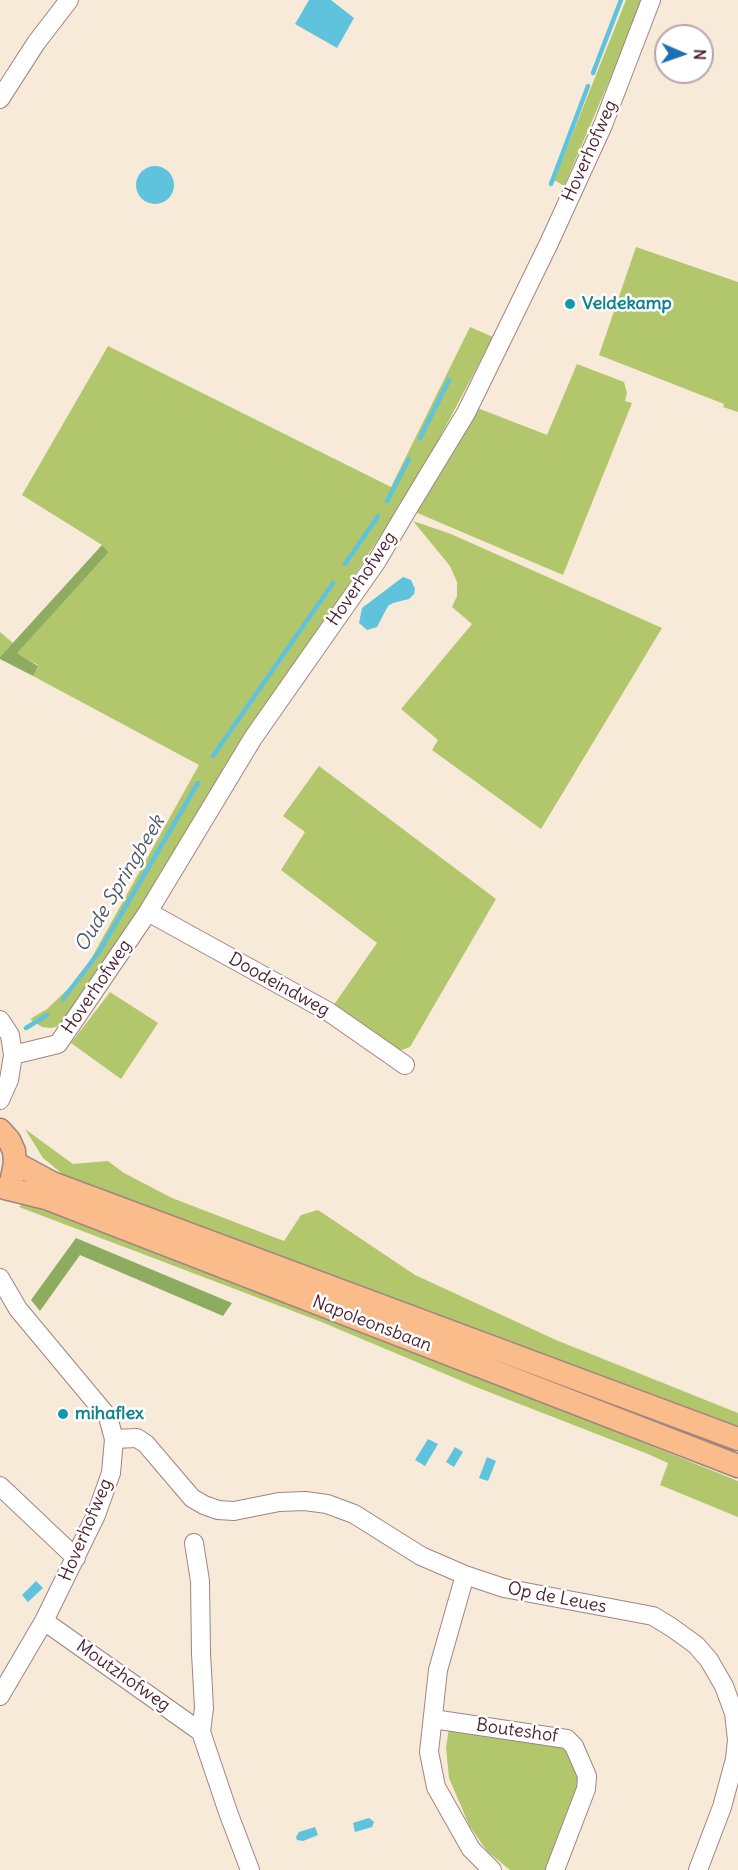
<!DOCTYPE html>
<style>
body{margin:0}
#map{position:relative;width:738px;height:1870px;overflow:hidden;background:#f8ead9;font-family:Delius,sans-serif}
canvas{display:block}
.north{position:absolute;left:654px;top:24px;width:60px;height:60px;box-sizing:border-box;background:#fff;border:2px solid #b7a5aa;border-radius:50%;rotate:92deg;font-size:16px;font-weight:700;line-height:24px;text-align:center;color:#4a1f2b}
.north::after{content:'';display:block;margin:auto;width:21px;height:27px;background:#1f6fb2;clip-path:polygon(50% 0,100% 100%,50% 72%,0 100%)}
</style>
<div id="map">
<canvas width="738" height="1870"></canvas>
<div class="north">N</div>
</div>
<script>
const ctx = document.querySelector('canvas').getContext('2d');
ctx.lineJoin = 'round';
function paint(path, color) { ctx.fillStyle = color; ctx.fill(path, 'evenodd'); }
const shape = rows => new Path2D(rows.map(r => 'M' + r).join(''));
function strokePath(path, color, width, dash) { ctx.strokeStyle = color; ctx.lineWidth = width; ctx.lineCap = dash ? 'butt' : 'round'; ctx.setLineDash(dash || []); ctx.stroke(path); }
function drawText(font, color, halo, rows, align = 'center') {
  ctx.font = font + ' Delius,sans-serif'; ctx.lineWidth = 5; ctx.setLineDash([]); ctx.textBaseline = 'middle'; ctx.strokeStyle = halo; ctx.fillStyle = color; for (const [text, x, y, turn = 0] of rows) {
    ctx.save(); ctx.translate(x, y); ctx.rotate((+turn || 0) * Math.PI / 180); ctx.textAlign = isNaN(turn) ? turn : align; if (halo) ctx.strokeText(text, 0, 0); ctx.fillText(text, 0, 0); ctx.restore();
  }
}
const green = shape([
 [626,0,644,0,564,186,554,180],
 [636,247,738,282,738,412,723,407,724,404,599,355],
 [470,327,493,337,430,456,387,526,219,781,148,897,63,1025,51,1028,42,1027,30,1019,47,1009,71,986,87,966,199,765,33,676,38,665,16,653,109,552,102,545,22,495,108,346,391,487],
 [577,364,624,382,627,393,625,401,632,403,563,575,415,512,475,407,547,435],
 [413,521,451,534,662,628,541,829,432,750,438,740,401,709,472,624,452,607,457,596,457,582,450,566],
 [0,632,13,643,0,657],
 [319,766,496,899,410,1047,396,1052,331,1009,377,943,281,870,305,832,283,816],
 [110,992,158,1023,121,1079,71,1043],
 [25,1129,73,1164,108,1161,124,1173,172,1198,284,1241,301,1215,318,1210,415,1275,556,1340,738,1413,738,1432,58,1180,60,1172,43,1158],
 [31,1197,153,1244,738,1481,738,1517,660,1485,668,1463,648,1454,476,1387,319,1321,19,1207],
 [449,1728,568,1747,586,1777,549,1870,510,1870,487,1851,469,1825,449,1778,446,1748]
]);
const forest = shape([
 [102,545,109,552,17,653,38,666,33,676,0,659,0,657],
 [76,1238,232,1303,223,1316,80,1255,40,1311,31,1300]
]);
const water = shape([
 [309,0,331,0,354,18,337,48,295,24],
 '136 185a19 19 0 1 1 38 0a19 19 0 1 1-38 0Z',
 [403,577,411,580,415,589,414,594,409,599,393,603,388,606,377,627,367,630,359,623,362,608],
 [428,1439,438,1444,425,1466,415,1460],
 [455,1447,463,1452,454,1467,446,1462],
 [487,1457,496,1461,488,1481,479,1478],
 [36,1581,43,1588,28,1602,22,1595],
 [369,1818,374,1822,372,1827,355,1832,353,1823],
 [315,1827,318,1835,303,1841,297,1840,296,1837,299,1832]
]);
const stream = shape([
 [593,73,621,0],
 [551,184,588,86],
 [420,438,449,380],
 [387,501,409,459],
 [345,564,378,516],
 [213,756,333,583],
 [63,999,99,952,198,783],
 [26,1028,47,1015]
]);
const minor = shape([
 [0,99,36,43,69,0],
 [148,912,329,1012,405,1065],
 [0,1020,10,1035,13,1055,9,1080,0,1100],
 [13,1055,58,1044,148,912,253,738,377,561,406,512,466,413,549,243,603,125,651,0],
 [0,1278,18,1309,108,1417,114,1439,111,1473,96,1515,44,1621,0,1696],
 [114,1439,137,1438,146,1444,192,1498,204,1505,218,1510,234,1511,279,1502,305,1501,327,1504,354,1514,421,1556,465,1575,504,1588,653,1616,671,1627,696,1645,709,1660,724,1686,734,1713,737,1740,735,1759,722,1807,698,1870],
 [0,1486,76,1558],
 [194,1543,200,1581,201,1653,204,1708,201,1732],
 [465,1575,438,1670,429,1752,436,1787,471,1849,492,1870],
 [44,1621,201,1732,228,1812,250,1870],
 [433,1719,567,1739,574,1746,587,1776,586,1789,555,1870]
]);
const major = shape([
 [0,1130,9,1140,14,1151,15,1163,12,1178],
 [15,1163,52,1183,738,1439],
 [5,1188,46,1198,738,1466]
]);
const markers = [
 [570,304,6,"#0f9aa8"],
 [63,1414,6,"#0f9aa8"]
];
const streetNames = [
 ["Hoverhofweg",590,151,-66],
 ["Hoverhofweg",362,579,-56],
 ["Doodeindweg",279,985,29],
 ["Hoverhofweg",97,987,-56],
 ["Napoleonsbaan",372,1324,21],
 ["Hoverhofweg",86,1530,-67],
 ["Op de Leues",557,1598,11],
 ["Moutzhofweg",123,1676,35],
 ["Bouteshof",517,1731,8]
];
const cultureNames = [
 ["Veldekamp",582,304],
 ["mihaflex",75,1414]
];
const waterNames = [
 ["Oude Springbeek",120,884,-59]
];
paint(green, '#b2c76c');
paint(forest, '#8dac60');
paint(water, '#5fc3dd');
strokePath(stream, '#5fc3dd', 4.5);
strokePath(minor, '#a18482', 20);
strokePath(major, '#a18482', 25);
strokePath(minor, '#fff', 18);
strokePath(major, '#f9bc8a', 22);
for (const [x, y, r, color] of markers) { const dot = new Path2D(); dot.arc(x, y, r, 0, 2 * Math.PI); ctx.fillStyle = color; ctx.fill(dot); strokePath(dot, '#fff', 2); }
drawText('18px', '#4a1f2b', '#fff', streetNames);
drawText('bold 18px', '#0d838f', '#fff', cultureNames, 'left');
drawText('italic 20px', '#515869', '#fff', waterNames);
</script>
